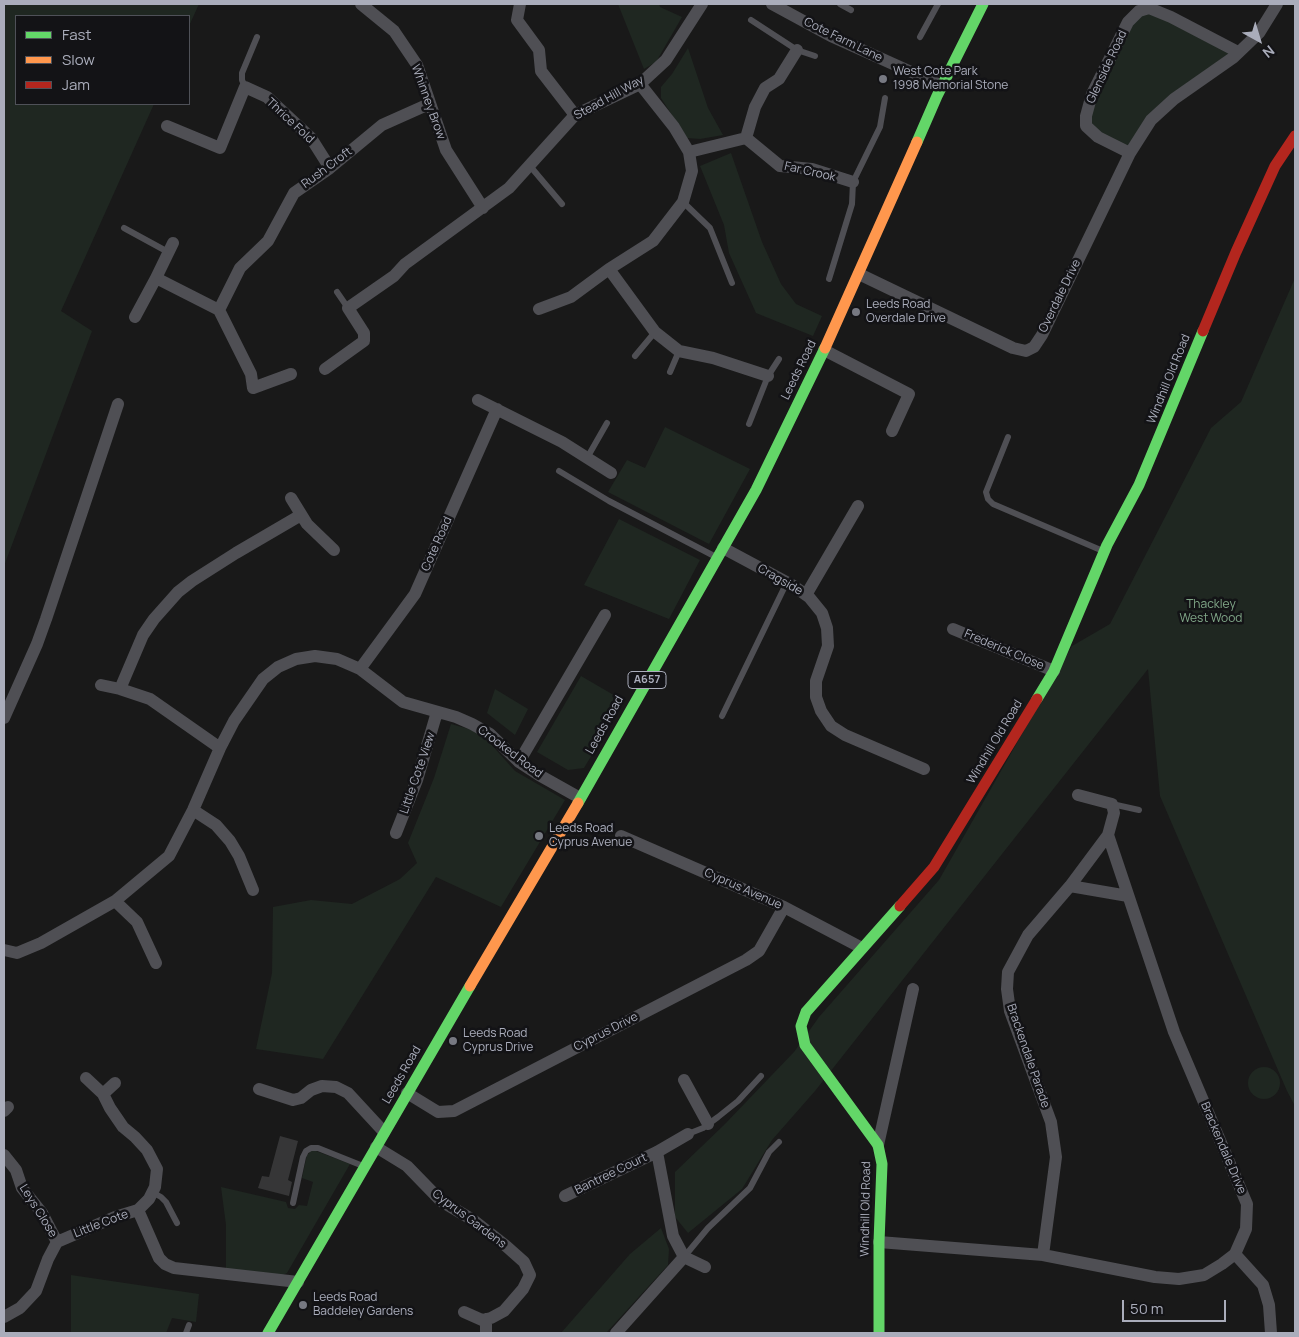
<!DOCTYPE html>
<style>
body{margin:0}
#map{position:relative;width:1299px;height:1337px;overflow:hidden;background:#191919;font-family:Manrope,sans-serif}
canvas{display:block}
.frame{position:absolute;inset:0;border:5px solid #aaadbb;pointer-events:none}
.legend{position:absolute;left:15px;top:15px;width:175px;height:90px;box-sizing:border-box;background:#131316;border:1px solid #4f5158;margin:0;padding:6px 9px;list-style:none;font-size:15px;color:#aaadbb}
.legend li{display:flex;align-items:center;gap:10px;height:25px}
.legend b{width:25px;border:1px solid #4f5158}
.north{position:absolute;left:1234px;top:15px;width:50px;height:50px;-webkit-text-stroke:4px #131316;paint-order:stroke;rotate:141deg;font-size:14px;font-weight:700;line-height:20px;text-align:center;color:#aaadbb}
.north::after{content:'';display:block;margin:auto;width:18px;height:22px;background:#aaadbb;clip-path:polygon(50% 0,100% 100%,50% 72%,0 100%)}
.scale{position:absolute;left:1122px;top:1300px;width:104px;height:22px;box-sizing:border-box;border:2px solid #aaadbb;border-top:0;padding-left:6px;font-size:15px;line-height:18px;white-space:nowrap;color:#aaadbb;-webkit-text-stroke:4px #131316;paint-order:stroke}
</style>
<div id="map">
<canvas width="1299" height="1337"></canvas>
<div class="frame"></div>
<ul class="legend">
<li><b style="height:6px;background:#63d668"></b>Fast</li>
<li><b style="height:6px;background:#ff974d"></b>Slow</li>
<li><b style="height:6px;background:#b3261e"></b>Jam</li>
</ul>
<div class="north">N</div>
<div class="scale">50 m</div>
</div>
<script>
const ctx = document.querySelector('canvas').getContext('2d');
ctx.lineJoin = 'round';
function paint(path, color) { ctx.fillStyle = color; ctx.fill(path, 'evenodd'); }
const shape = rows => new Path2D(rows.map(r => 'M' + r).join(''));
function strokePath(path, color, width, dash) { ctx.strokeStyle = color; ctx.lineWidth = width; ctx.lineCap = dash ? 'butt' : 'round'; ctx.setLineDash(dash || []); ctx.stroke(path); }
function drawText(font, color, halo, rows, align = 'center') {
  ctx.font = font + ' Manrope,sans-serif'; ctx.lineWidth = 5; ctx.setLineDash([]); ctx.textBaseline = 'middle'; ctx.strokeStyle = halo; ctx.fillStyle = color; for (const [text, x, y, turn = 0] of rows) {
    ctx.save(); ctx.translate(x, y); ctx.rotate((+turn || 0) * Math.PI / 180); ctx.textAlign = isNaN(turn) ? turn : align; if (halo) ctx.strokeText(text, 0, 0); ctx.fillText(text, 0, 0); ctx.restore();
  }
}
const green = shape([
 [4,4,199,4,189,26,189,16,16,16,16,104,154,104,61,311,92,331,4,566],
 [618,4,659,4,660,7,682,17,656,62,644,69],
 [1149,8,1238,52,1173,99,1130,153,1086,126,1092,94,1128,22],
 [688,48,708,108,723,135,700,139,687,138,661,98,661,87,672,74],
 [731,153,762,242,781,284,796,304,822,316,813,336,756,313,729,253,724,225,700,166],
 [1295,278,1295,1106,1287,1091,1160,796,1148,669,815,1091,772,1140,742,1189,688,1233,675,1217,675,1172,724,1125,794,1052,819,1017,939,880,1072,646,1110,624,1211,428,1241,402],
 [665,427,750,469,709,544,608,492,627,460,645,468],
 [619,519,700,560,669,619,584,585],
 [581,676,624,701,584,768,568,770,537,752],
 [495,689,528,709,515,735,487,713],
 [451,724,480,732,515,771,565,800,501,907,436,877,323,1059,256,1049,272,973,273,907,311,900,352,904,400,879,417,863,408,843,434,778],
 '1248 1083a16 16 0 1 1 32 0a16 16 0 1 1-32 0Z',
 [311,1151,316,1151,350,1164,287,1273,278,1277,226,1270,226,1225,221,1187,286,1202,288,1208,295,1209,299,1205,307,1206,313,1182,302,1178,307,1155],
 [661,1228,669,1249,668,1265,606,1333,561,1333,630,1254],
 [71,1275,199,1294,196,1322,172,1318,166,1333,71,1333]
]);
const building = shape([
 [280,1136,298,1141,288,1180,292,1182,289,1196,258,1188,262,1176,269,1177]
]);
const lane = shape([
 [840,4,851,10],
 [751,20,797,50,815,56],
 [920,37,938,4],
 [245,87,242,80,242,73,257,37],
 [530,166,562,204],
 [683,202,710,228,732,283],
 [124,228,168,252],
 [829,279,852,204,853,182,880,127,885,98],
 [337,292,348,308],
 [635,356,655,332],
 [670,372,679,351],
 [749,424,768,376,779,359],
 [1008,437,986,492,988,499,993,504,1103,551],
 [587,458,607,423],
 [559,471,609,501,716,557],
 [722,716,787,582],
 [1112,804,1139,810],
 [688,1134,703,1128,718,1117,738,1101,761,1076],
 [152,1192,161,1197,166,1202,177,1223],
 [293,1203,303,1157,306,1151,311,1148,318,1148,363,1166],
 [684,1257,708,1228,750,1188,769,1152,779,1142],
 [186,1333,189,1325]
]);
const street = shape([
 [361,4,394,31,417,65,446,150,483,208],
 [520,4,517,20,539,50,541,71,575,115],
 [772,4,831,36,942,86],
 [167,126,220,148,245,87,267,97,311,138,330,168],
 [746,138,755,107,765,88,779,79,797,50],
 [689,152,746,138,780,166,812,169,853,182],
 [1130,153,1098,137,1086,126,1086,116,1092,94,1128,22,1139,11,1149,8,1171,17,1238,52],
 [609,269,655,332,679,351,713,358,768,376],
 [859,274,1013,348,1026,351,1034,347,1042,335,1130,153,1151,120,1174,99,1234,57,1259,33,1277,4],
 [156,278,173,243],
 [539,309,571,297,609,269,653,241,683,202,692,171,689,152,674,127,640,84],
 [219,310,240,268,268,241,294,193,330,168,382,125,429,104],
 [135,317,156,278,219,310,251,374,253,388,291,374],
 [824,350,909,394,892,431],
 [325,369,364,341,364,333,348,308,394,276,405,264,509,188,575,115,640,84,666,60,702,4],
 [478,400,562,442,611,473],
 [291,498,307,524,334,550],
 [723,548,792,585,809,597,822,613,827,628,828,646,816,681,816,697,821,711,831,726,845,735,924,769],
 [806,595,858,506],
 [953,629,1054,671],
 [360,669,415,594,497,409],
 [101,685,120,689,150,699,220,748],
 [120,689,143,635,154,619,178,592,192,581,236,553,301,515],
 [4,718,37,644,46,619,118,404],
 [519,762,605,615],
 [193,810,216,825,230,841,239,856,253,890],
 [396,833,417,780,437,712],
 [621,836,784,907,862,948],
 [1070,886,1128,896],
 [115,901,137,922,156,963],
 [4,950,17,953,41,943,115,901,169,856,193,810,220,748,234,721,263,679,278,667,296,659,315,656,337,659,360,669,403,702,456,717,472,724,490,734,519,762,539,775,580,798],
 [684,1080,708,1124],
 [259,1089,293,1100,301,1098,311,1090,322,1086,336,1087,348,1093,384,1132],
 [407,1093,438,1112,454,1111,746,960,759,951,784,907],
 [103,1094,115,1083],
 [4,1111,8,1107],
 [878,1145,913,989],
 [376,1147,407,1166,441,1201,473,1220,506,1246,524,1262,530,1275,523,1289,504,1311,491,1318,482,1320,464,1312],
 [4,1155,16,1170,22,1188,42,1213,57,1242],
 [565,1196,657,1152,688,1134],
 [138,1210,159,1258,165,1264,174,1268,298,1282],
 [879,1242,1043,1255,1155,1277,1179,1279,1204,1275,1222,1264,1235,1254,1246,1229,1247,1204,1174,1032,1108,835],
 [1235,1254,1263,1285,1269,1305,1271,1333],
 [1043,1255,1056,1157,1051,1122,1010,1011,1007,989,1008,972,1028,935,1070,886,1108,835,1114,813,1112,804,1078,795],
 [684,1257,705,1267],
 [4,1317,20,1308,36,1291,48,1259,57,1242,115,1217,138,1210,149,1199,155,1187,157,1169,147,1150,135,1137,123,1127,110,1108,103,1094,86,1078],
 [486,1319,486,1333],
 [616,1333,684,1257,673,1236,657,1152]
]);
const fast = shape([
 [917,142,937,96,983,4],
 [1037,699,1054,671,1107,545,1139,485,1203,331],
 [578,803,756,490,825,348],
 [268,1333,470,986],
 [879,1333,879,1242,882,1164,878,1145,805,1045,801,1026,806,1012,900,906]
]);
const slow = shape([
 [825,348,917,142],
 [470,986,578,803]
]);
const jam = shape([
 [1203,331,1236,252,1275,166,1295,136],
 [900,906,934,867,1037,699]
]);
const markers = [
 [883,79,5,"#777982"],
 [856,312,5,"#777982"],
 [539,836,5,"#777982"],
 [453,1041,5,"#777982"],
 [303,1305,5,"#777982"]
];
const shields = [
 [647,680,38]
];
const shieldNames = [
 ["A657",647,680]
];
const streetNames = [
 ["Cote Farm Lane",843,40,26],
 ["Glenside Road",1107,67,-65],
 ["Stead Hill Way",609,98,-29],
 ["Whinney Brow",428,102,70],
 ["Thrice Fold",290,121,43],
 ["Rush Croft",327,168,-37],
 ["Far Crook",810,172,13],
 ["Overdale Drive",1060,296,-64],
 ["Leeds Road",799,370,-64],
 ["Windhill Old Road",1169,379,-68],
 ["Cote Road",437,544,-66],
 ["Cragside",780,580,30],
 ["Frederick Close",1004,650,23],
 ["Leeds Road",605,725,-61],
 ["Windhill Old Road",995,742,-59],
 ["Crooked Road",510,752,37],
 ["Little Cote View",418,773,-71],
 ["Cyprus Avenue",743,889,24],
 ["Cyprus Drive",606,1032,-27],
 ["Brackendale Parade",1028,1056,71],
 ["Leeds Road",402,1075,-60],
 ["Brackendale Drive",1223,1148,67],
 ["Bantree Court",611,1174,-26],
 ["Windhill Old Road",866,1209,-89],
 ["Leys Close",38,1211,58],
 ["Cyprus Gardens",469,1219,37],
 ["Little Cote",101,1224,-21]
];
const poiNames = [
 ["West Cote Park",893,72],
 ["1998 Memorial Stone",893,86],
 ["Leeds Road",866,305],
 ["Overdale Drive",866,319],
 ["Leeds Road",549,829],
 ["Cyprus Avenue",549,843],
 ["Leeds Road",463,1034],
 ["Cyprus Drive",463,1048],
 ["Leeds Road",313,1298],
 ["Baddeley Gardens",313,1312]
];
const parkNames = [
 ["Thackley",1211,605],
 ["West Wood",1211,619]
];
paint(green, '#1f2721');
paint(building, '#363637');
strokePath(lane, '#4f4f54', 6);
strokePath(street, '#4f4f54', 12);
strokePath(fast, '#63d668', 11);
strokePath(slow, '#ff974d', 11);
strokePath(jam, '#b3261e', 11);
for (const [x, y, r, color] of markers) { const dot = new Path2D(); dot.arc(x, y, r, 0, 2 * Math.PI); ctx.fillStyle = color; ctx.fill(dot); strokePath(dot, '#131316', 2); }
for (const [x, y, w] of shields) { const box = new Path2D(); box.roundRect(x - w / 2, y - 8.5, w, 17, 4); ctx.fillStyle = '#131316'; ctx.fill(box); strokePath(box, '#aaadbb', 1); }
drawText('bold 11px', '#aaadbb', null, shieldNames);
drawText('12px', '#aaadbb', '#131316', streetNames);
drawText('12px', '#aaadbb', '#131316', poiNames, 'left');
drawText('12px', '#80a788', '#131316', parkNames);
</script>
